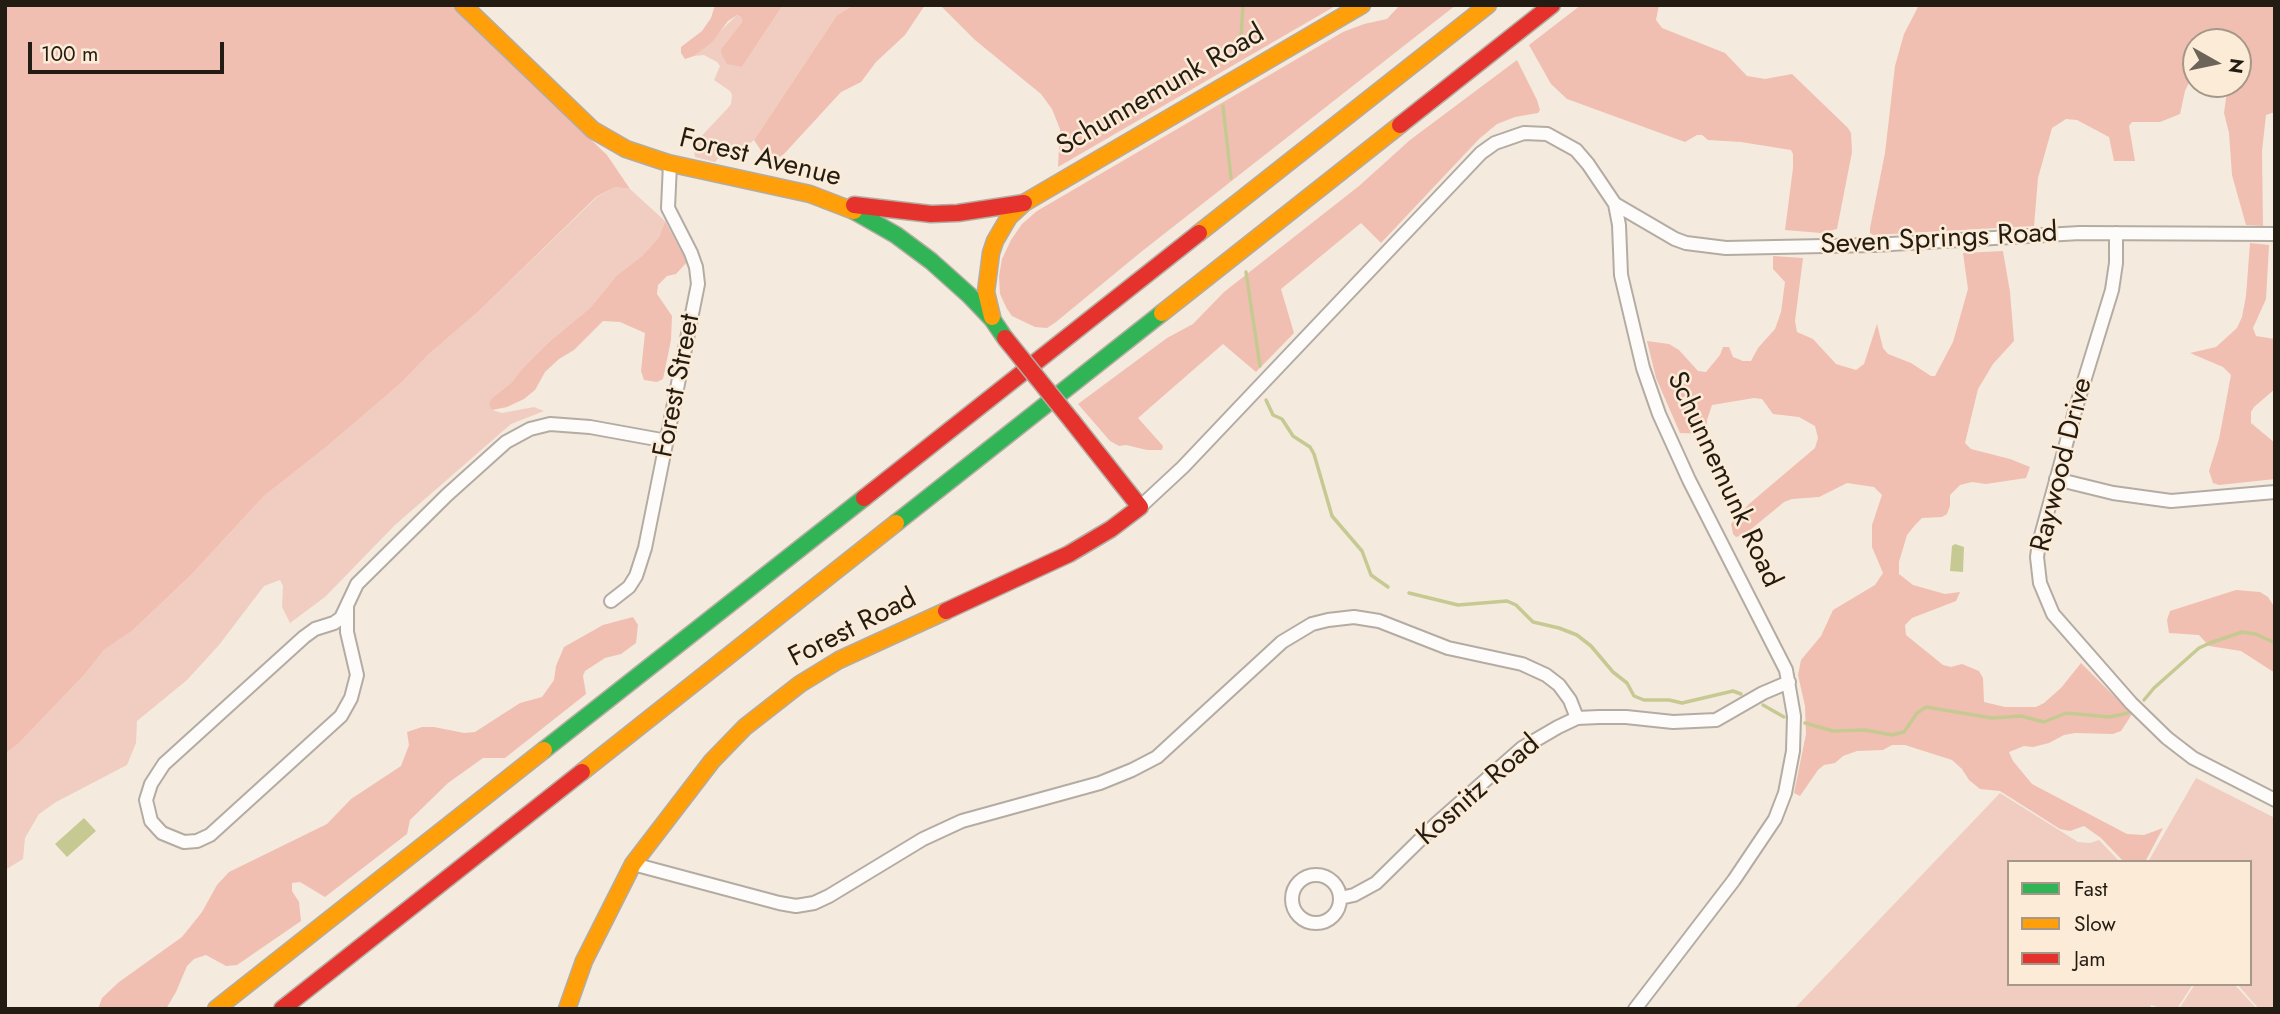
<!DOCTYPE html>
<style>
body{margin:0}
#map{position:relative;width:2280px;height:1014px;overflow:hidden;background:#f4eade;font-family:Jost,sans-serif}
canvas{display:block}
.frame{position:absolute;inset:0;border:7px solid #231c12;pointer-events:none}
.legend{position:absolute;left:2007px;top:860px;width:245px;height:126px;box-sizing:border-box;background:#fcebd6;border:2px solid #a59888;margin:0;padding:9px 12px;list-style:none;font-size:21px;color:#231c12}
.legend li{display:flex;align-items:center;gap:14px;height:35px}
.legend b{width:35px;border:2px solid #a59888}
.north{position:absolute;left:2182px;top:28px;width:70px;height:70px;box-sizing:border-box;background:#fcebd6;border:2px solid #a59888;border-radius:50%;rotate:99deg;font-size:19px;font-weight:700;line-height:28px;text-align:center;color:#231c12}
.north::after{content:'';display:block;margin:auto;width:24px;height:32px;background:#6c6459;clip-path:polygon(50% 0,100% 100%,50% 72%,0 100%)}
.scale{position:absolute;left:28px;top:42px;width:196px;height:32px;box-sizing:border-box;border:4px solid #231c12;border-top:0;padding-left:9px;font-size:21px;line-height:24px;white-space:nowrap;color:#231c12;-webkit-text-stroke:5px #fcebd6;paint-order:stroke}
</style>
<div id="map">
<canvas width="2280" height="1014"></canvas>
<div class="frame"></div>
<ul class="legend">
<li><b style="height:9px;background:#30b455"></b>Fast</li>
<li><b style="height:9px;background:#ff9f0a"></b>Slow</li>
<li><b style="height:9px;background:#e5322d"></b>Jam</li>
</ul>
<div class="north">N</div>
<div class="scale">100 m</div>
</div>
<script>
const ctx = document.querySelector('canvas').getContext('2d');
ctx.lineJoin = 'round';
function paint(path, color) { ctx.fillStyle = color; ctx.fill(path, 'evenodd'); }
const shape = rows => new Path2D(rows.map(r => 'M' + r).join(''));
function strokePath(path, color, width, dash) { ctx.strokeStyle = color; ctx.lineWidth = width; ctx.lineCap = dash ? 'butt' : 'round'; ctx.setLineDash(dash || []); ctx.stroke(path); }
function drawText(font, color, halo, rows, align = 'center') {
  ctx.font = font + ' Jost,sans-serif'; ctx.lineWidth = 5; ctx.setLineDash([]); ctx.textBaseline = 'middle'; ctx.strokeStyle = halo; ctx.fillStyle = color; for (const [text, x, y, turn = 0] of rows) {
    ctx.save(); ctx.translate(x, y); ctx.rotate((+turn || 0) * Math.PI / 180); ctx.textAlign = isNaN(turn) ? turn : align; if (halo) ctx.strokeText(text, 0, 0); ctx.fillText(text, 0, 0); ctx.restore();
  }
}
const green = shape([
 [783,5,854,5,837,15,754,140,748,145,728,148,715,162,695,157,693,145,727,109,731,104,732,95,730,91,714,80,720,66,717,62,704,55,694,56,737,15,741,17,742,22,721,49,721,53,724,57,742,67],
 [615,187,630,189,665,221,659,237,642,256,617,275,590,308,550,341,521,370,511,383,492,398,492,410,502,413,534,407,544,411,511,424,395,525,325,597,290,623,282,607,283,586,280,580,264,586,219,645,187,680,137,721,136,743,127,765,56,802,39,814,25,838,23,859,5,870,5,754,18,744,85,674,104,650,132,631,191,575,264,496,325,448,400,384,429,354,479,311,597,197],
 [2196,778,2275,818,2275,1009,2259,1009,2237,984,2250,984,2250,862,2148,862],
 [2000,793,2078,842,2090,843,2099,840,2120,862,2009,862,2009,984,2193,984,2177,1009,2164,1009,2151,1005,2150,1009,1794,1009],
 [2195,984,2234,984,2257,1009,2179,1009]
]);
const forest = shape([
 [5,5,451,5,607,155,630,189,615,187,596,197,479,311,429,354,400,384,325,448,264,496,191,575,132,631,104,650,85,674,18,744,5,754],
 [715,5,783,5,742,67,727,64,721,53,721,49,742,22,741,17,737,15,728,21,712,42,694,56,685,59,681,53,681,47,702,31,711,18],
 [854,5,925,5,905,35,876,62,861,82,841,92,784,154,778,158,766,158,754,140,837,15],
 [940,5,1337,5,1058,167,1060,129,1052,109,1041,94,975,40],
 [1400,5,1456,5,1141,252,1056,322,1047,328,1035,327,1012,316,1007,309,1000,294,999,276,1002,259,1011,240,1022,224,1037,211,1343,32,1364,24,1387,19],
 [1581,5,1659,5,1656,20,1662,28,1725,53,1747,76,1765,79,1792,74,1848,128,1851,133,1852,152,1837,229,1821,233,1785,230,1793,168,1793,154,1791,150,1741,142,1708,140,1702,135,1697,135,1685,142,1567,99,1551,84,1529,45],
 [1919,5,2275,5,2275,112,2266,115,2262,151,2263,226,2246,225,2232,175,2229,133,2224,113,2228,84,2238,84,2238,42,2196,42,2196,68,2185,91,2180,114,2160,122,2132,122,2129,126,2135,161,2114,161,2109,137,2077,120,2066,119,2052,128,2038,178,2034,226,1873,235,1870,233,1870,228,1885,153,1895,66,1904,34],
 [1517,60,1537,100,1540,110,1538,113,1515,117,1497,124,1479,139,1381,243,1361,223,1281,289,1294,333,1256,372,1223,344,1138,418,1163,446,1162,450,1147,450,1126,445,1119,446,1110,441,1078,404,1167,338,1193,324,1224,292,1359,186,1410,140],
 [665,221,687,262,676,274,667,276,658,285,657,294,672,316,671,340,663,379,657,382,644,380,641,371,645,333,620,322,603,321,574,350,559,359,545,372,535,390,524,399,507,407,492,410,489,404,492,398,511,383,521,370,550,341,590,308,617,275,642,256,659,237],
 [2250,243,2269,245,2266,299,2253,328,2256,336,2275,339,2275,389,2254,407,2251,412,2251,423,2275,443,2275,479,2219,485,2213,483,2209,471,2219,439,2231,375,2223,367,2190,353,2216,347,2237,328,2242,317,2246,296],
 [2003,251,2010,292,2014,341,1993,364,1978,389,1965,443,1971,449,2010,459,2030,467,2026,478,1986,484,1972,482,1960,485,1950,495,1950,506,1947,514,1942,517,1922,518,1915,525,1907,535,1899,562,1899,574,1913,585,1945,594,1960,592,1956,601,1912,618,1905,625,1906,635,1943,665,1951,667,1962,664,1979,671,1983,678,1984,702,2005,707,2036,707,2044,703,2061,688,2081,663,2132,714,2121,731,2113,734,2075,733,2064,735,2049,743,2033,747,2024,746,2009,752,2013,761,2032,784,2127,834,2144,835,2163,828,2145,862,2124,862,2101,838,2084,826,2070,831,2060,829,2000,791,1980,789,1969,780,1962,769,1952,760,1905,745,1892,745,1883,750,1857,751,1843,756,1835,763,1824,765,1818,770,1800,796,1794,793,1806,734,1805,706,1798,675,1801,660,1821,636,1833,610,1875,585,1883,573,1872,547,1872,525,1882,495,1874,487,1847,483,1819,497,1792,499,1784,502,1744,535,1736,537,1733,534,1731,524,1749,504,1815,448,1818,438,1815,426,1799,417,1773,414,1762,399,1754,398,1712,405,1707,420,1706,434,1680,433,1656,378,1647,341,1669,344,1679,350,1698,371,1706,372,1720,355,1723,347,1729,347,1733,357,1743,361,1751,361,1758,348,1775,329,1781,312,1785,282,1773,269,1773,256,1803,258,1795,321,1797,332,1813,339,1836,364,1856,370,1864,364,1877,324,1883,348,1888,354,1911,363,1931,376,1935,376,1953,342,1968,289,1963,253],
 [2236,590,2260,592,2268,597,2275,608,2275,673,2241,651,2209,646,2199,635,2169,633,2167,620,2170,611],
 [633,617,638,625,636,643,621,654,605,658,585,671,583,676,586,694,505,758,483,758,448,783,410,820,407,834,325,897,300,882,292,883,292,891,299,902,301,921,237,965,226,966,206,955,194,959,187,966,176,992,166,1009,98,1009,102,998,119,982,182,937,202,912,217,885,229,872,327,824,351,799,401,766,409,745,407,732,422,727,434,727,464,733,475,732,520,703,542,697,554,680,556,666,564,647,603,625]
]);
const water = shape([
 [1955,544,1964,547,1963,572,1950,571,1952,546],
 [84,818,96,831,67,857,55,844]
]);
const stream = shape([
 [1241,38,1243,5],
 [1223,106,1231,178],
 [1246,272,1260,366],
 [1266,400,1273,415,1282,419,1293,436,1310,447,1314,454,1332,516,1362,551,1371,575,1388,587],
 [1409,593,1458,605,1507,601,1516,605,1533,622,1559,628,1577,635,1591,646,1613,672,1627,683,1634,696,1644,700,1669,700,1682,703,1733,691,1741,694],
 [2144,700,2154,688,2199,648,2210,643,2242,632,2256,634,2275,643],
 [1763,705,1784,717],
 [1805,723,1833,731,1865,730,1892,735,1904,732,1917,713,1926,707,1992,718,2021,716,2044,722,2066,713,2110,717,2128,713]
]);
const street = shape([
 [1615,204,1675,239,1686,243,1726,248,1874,245,2080,233,2275,234],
 [2116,233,2116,263,2112,290,2077,404,2039,543,2037,557,2040,583,2053,614,2131,703,2167,738,2193,758,2275,800],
 [2056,479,2113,493,2171,501,2275,492],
 [1140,507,1183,467,1481,153,1495,143,1524,133,1547,134,1576,150,1588,164,1615,204,1619,225,1621,275,1643,368,1659,414,1689,480,1786,670,1794,716,1793,751,1785,793,1775,819,1734,880,1635,1009],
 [611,601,629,587,636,576,645,548,698,284,696,267,691,253,668,208,670,164],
 [347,606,347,632,357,675,351,698,341,716,210,835,197,841,184,842,162,833,151,821,146,800,151,784,164,764,304,637,315,629,334,623,341,618,357,584,447,495,506,442,530,429,550,424,590,427,667,441],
 [633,864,779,903,796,906,814,903,829,896,923,839,962,821,1100,783,1132,770,1157,757,1282,642,1312,624,1328,620,1354,617,1379,621,1448,648,1522,664,1546,675,1559,685,1570,700,1577,718],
 '1292 899a24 24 0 1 1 48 0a24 24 0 1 1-48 0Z',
 [1340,898,1354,895,1376,883,1437,823,1522,748,1558,727,1577,718,1599,717,1626,717,1673,722,1716,720,1763,693,1789,682]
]);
const fast = shape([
 [854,211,896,235,931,261,969,295,992,319,1005,338],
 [896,523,1162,313],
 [544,750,864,498]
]);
const slow = shape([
 [463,5,593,130,626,149,668,163,810,194,854,211],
 [1199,233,1488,5],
 [1162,313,1400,125],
 [992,317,986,292,991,253,995,241,1009,217,1024,203,1362,5],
 [582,772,896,523],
 [216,1009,544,750],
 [567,1009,584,961,633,864,712,761,745,727,800,684,839,660,946,611]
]);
const jam = shape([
 [1400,125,1552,5],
 [854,205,931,214,958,213,1024,203],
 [864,498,1199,233],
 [946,611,1069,554,1111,529,1140,507,1072,421],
 [282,1009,582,772]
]);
const jamBridge = shape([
 [1005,338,1072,421]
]);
const streetNames = [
 ["Schunnemunk Road",1161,91,-30],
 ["Forest Avenue",760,159,14],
 ["Seven Springs Road",1939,240,-3],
 ["Forest Street",678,386,-79],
 ["Raywood Drive",2063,465,-76],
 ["Schunnemunk Road",1723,480,65],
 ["Forest Road",853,629,-27],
 ["Kosnitz Road",1479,791,-41]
];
paint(green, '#f1cdc1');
paint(forest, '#f0bfb1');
paint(water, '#c6ca92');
strokePath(stream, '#c6ca92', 3.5);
strokePath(street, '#b4aca3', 16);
strokePath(fast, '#b4aca3', 19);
strokePath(slow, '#b4aca3', 19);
strokePath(jam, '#b4aca3', 19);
strokePath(street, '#fdfcfa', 12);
strokePath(fast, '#30b455', 16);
strokePath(slow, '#ff9f0a', 16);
strokePath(jam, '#e5322d', 16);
strokePath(jamBridge, '#b4aca3', 19, []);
strokePath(jamBridge, '#e5322d', 16);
drawText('28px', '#231c12', '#fcebd6', streetNames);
</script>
